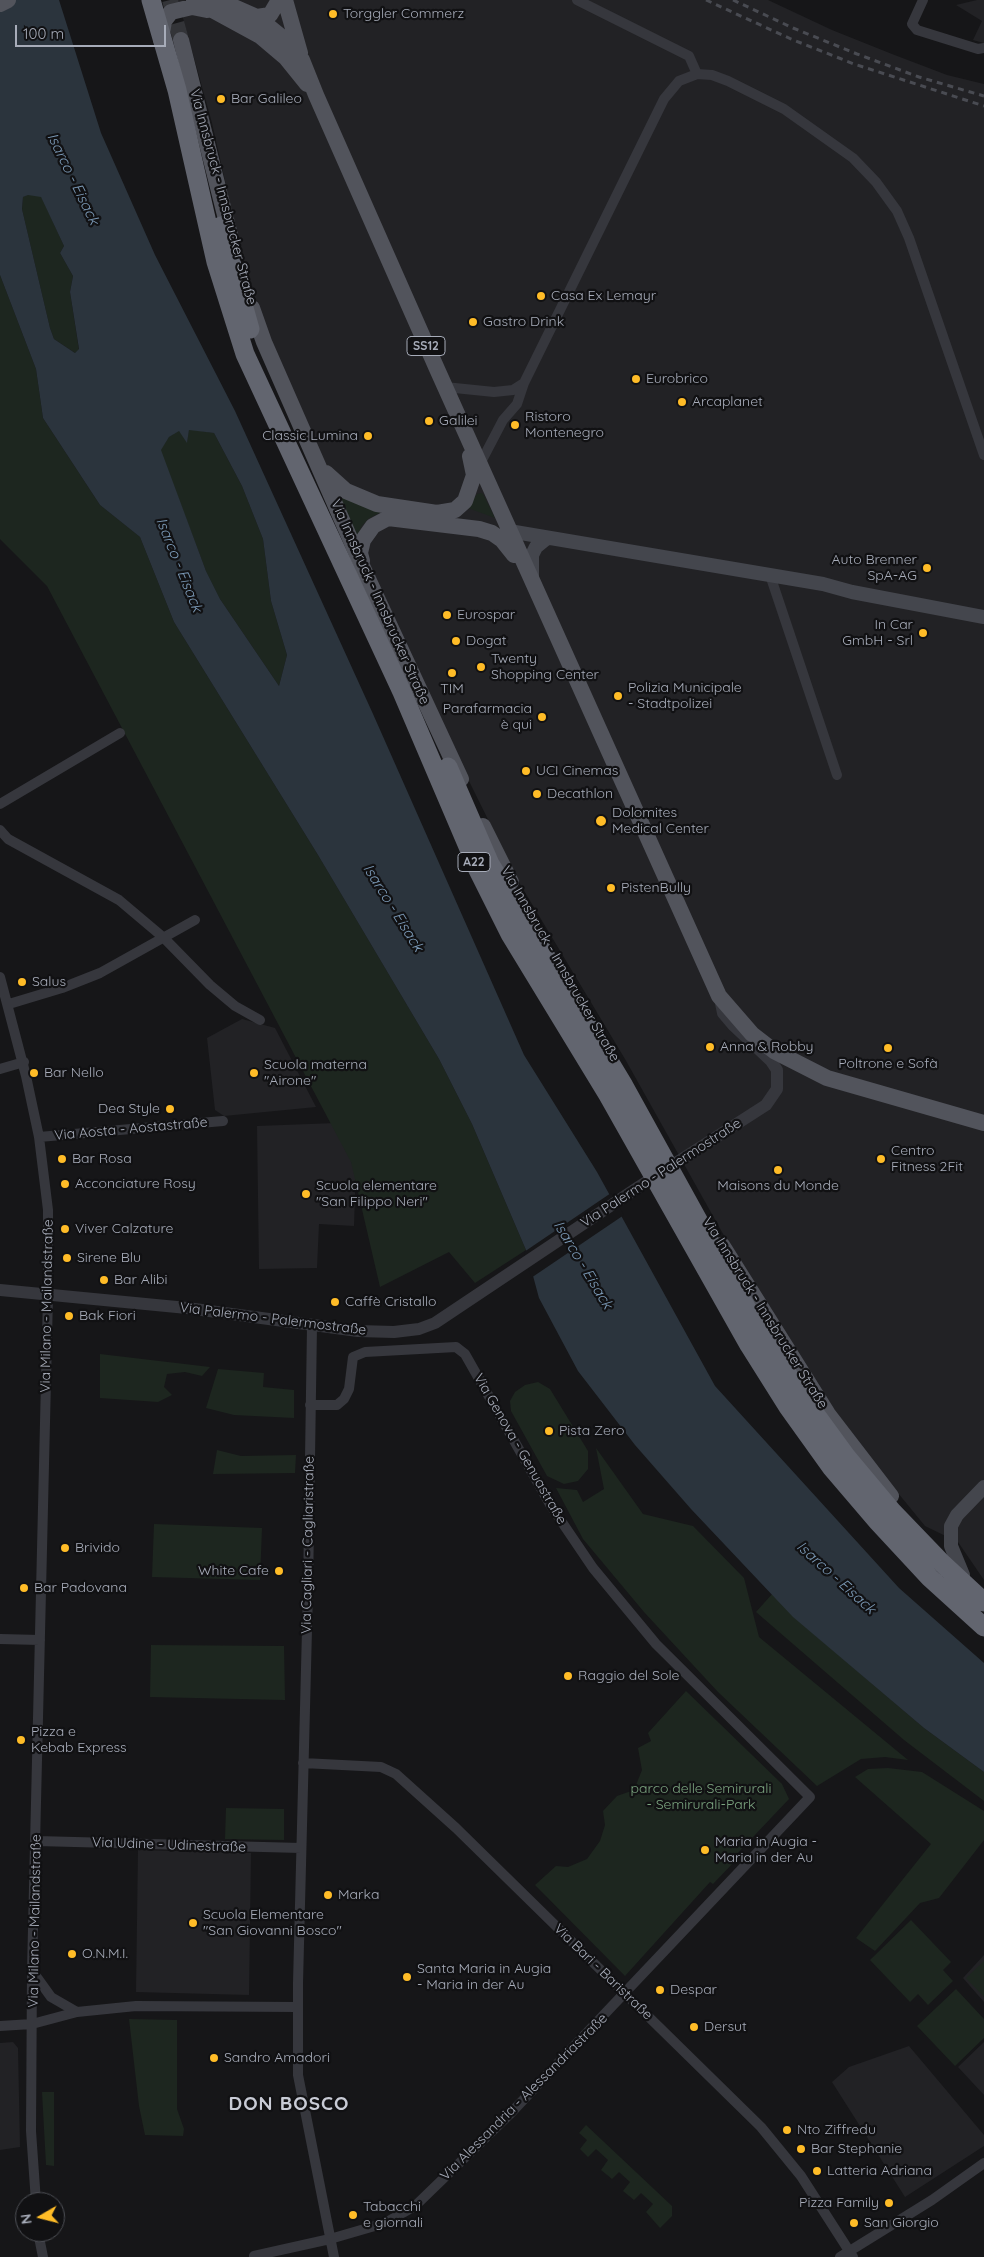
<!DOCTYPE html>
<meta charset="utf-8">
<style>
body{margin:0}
#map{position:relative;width:984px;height:2257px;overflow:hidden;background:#161618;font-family:Quicksand,sans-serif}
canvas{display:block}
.north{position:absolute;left:15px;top:2192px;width:50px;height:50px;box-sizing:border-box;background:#111113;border:1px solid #4d4f55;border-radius:50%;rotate:262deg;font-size:14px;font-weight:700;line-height:20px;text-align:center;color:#a7acb9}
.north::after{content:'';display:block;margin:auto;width:18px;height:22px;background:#ffbc27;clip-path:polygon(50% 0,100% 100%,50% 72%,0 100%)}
.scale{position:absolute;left:15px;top:25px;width:151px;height:22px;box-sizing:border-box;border:2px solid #a7acb9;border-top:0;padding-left:6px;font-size:15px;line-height:18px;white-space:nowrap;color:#a7acb9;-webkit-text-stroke:4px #111113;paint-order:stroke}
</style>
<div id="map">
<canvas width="984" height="2257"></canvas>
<div class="north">N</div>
<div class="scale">100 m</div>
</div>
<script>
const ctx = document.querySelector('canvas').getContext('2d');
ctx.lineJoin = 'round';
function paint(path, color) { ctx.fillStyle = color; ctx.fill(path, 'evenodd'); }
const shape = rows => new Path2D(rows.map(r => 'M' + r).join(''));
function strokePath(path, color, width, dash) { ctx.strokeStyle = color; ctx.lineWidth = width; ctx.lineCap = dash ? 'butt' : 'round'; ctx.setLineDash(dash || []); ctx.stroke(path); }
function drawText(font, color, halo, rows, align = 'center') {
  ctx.font = font + ' Quicksand,sans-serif'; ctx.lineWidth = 4.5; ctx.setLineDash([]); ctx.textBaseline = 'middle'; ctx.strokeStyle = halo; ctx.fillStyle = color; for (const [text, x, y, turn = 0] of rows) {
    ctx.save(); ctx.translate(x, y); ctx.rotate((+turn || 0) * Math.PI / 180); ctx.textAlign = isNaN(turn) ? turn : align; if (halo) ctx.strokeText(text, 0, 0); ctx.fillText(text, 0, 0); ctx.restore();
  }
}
const built = shape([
 [178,0,768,0,832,30,892,54,947,75,984,84,984,1580,958,1542,925,1526,830,1410,736,1257,625,1059,520,884,466,775,267,340,241,252,212,123],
 [977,0,984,0,984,43,973,40,982,21,956,5],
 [242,1019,275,1028,316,1107,224,1116,215,1110,207,1038],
 [336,1123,356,1164,354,1226,319,1224,317,1268,259,1269,257,1126],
 [138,1850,251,1853,249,1995,136,1992],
 [984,1955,984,2002,963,1978],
 [13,2042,18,2048,20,2147,0,2150,0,2043],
 [984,2042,984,2095,958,2067],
 [909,2046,984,2135,984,2146,905,2197,832,2082,849,2067]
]);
const green = shape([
 [28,194,41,196,64,246,60,253,73,276,70,292,79,350,75,353,54,339,50,328,22,209,23,197],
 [0,275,36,369,43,418,100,505,140,537,174,622,318,855,439,1059,472,1124,526,1250,475,1283,449,1252,380,1287,351,1162,47,586,0,539],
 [189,429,214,433,242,486,263,539,271,601,287,655,279,686,220,599,206,571,160,450,169,437,179,430,187,442],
 [329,482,385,510,368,519,361,527,356,542],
 [481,493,483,494,495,518,468,508,477,494],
 [100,1354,210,1367,202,1376,185,1372,167,1374,164,1387,172,1395,158,1402,100,1398],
 [218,1369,264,1373,263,1387,294,1390,294,1418,234,1415,206,1408],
 [538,1382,550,1389,588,1451,588,1469,578,1481,564,1484,547,1476,511,1411,510,1401,515,1392,525,1385],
 [596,1448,643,1514,693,1526,744,1578,759,1637,908,1760,885,1757,861,1759,817,1786,718,1692,644,1612,583,1539,556,1488,577,1490,583,1502,604,1489],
 [217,1450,241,1456,296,1455,295,1473,213,1474],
 [154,1524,262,1528,260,1580,152,1577],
 [773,1593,794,1617,924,1728,984,1772,984,1801,904,1740,756,1612],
 [151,1645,284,1646,285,1700,150,1697],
 [686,1691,782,1784,789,1799,734,1857,736,1860,713,1884,710,1882,625,1976,535,1885,556,1866,568,1867,587,1859,600,1841,605,1825,603,1811,617,1796,634,1790,642,1770,638,1748,651,1741,648,1733],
 [888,1768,922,1772,984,1811,984,1840,939,1898,920,1903,875,1951,856,1938,931,1844,855,1777,868,1769],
 [226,1808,284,1809,284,1840,225,1839],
 [911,1920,951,1962,943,1970,953,1981,928,2005,918,1994,910,2002,870,1960],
 [984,1961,984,1997,966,1978],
 [956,1989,984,2019,984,2038,955,2066,917,2026],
 [129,2019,177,2020,177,2109,184,2129,183,2136,145,2135,139,2106],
 [42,2092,54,2092,54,2166,46,2165],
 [586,2125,672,2206,672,2216,660,2228,646,2212,653,2204,641,2193,634,2200,623,2191,630,2182,619,2172,612,2179,601,2170,608,2160,596,2149,588,2157,580,2149,587,2140,579,2133]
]);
const water = shape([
 [0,0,59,0,101,133,155,255,235,411,373,714,524,1055,597,1172,715,1386,899,1588,984,1663,984,1772,924,1728,793,1617,691,1509,635,1445,578,1371,539,1298,526,1250,472,1124,439,1059,318,855,174,622,140,537,100,505,43,418,36,369,0,275],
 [28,195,41,197,64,246,60,253,73,276,70,292,79,349,75,353,54,339,50,328,22,209,23,197],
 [189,430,214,433,242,486,263,539,271,601,287,655,279,686,220,599,206,571,161,450,169,437,179,431,187,443]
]);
const pier = shape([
 [611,1193,624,1215,531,1278,524,1252]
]);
const primaryTunnel = shape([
 [170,0,181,40]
]);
const minor = shape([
 [577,0,689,56,697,74],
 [923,0,912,24,917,30,978,49,984,48],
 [445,387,494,392,513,390,524,383],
 [480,464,503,420,517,404,524,383,664,99,679,81,697,74,712,75,728,81,784,109,853,158,876,182,897,211,909,238,984,455],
 [770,575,837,775],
 [0,804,120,733],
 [0,830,8,839,119,900,164,938,210,985,235,1006,260,1020],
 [0,977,26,1076,39,1137,48,1210,48,1296,32,1971,31,2131,36,2202],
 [9,1004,62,988,100,973,195,920],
 [0,1069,24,1062],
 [39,1137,223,1121],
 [312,1326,308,1590,298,1983,298,2075,334,2257],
 [0,1639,40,1640],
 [303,1763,381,1767,396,1774,456,1828,761,2127,801,2176,853,2257],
 [37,1841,301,1848],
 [33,1972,51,1997,77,2012],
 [0,2026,32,2024,77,2012,136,2006,297,2007],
 [38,2232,43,2257],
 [254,2256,330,2239,385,2223,415,2206,509,2115,810,1797,656,1644,593,1568,551,1506,465,1354,456,1347,365,1352,353,1357,349,1389,344,1399,337,1405,310,1405],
 [840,2257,932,2200,984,2163]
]);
const tertiary = shape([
 [0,1290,187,1308,358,1331,394,1332,419,1329,435,1323,637,1188,766,1105,777,1089,777,1070,771,1061,734,1026,723,1013,721,1003]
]);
const secondary = shape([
 [509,531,823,584,852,592,984,617],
 [532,576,532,555,536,547,547,538],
 [963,1575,951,1546,951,1526,957,1515,984,1487]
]);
const primary = shape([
 [194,0,260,36,286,58,307,84],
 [218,0,257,17,284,39,302,60,316,95,437,369,719,996,752,1034,774,1051,827,1078,984,1123],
 [285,0,300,53],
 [0,4,8,0],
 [257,17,270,15,279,0],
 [161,40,164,21,171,12,192,7,207,10],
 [181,40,231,239],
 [252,308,264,342,363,568,461,779],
 [326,473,346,491,377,504,437,513,455,510,465,501,474,475,470,456],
 [362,561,360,553,363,540,373,526,388,518,479,529,492,533,502,540,514,555],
 [483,826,511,882],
 [722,1245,828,1414,891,1496]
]);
const motorway = shape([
 [151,0,177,90,216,262,245,354,402,692,478,870,510,934,608,1095,749,1345,788,1407,831,1467,878,1522,930,1578,984,1627],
 [221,226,250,329],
 [448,767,490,864,624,1086,762,1336,803,1397,846,1456,892,1511,943,1564,984,1602]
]);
const rail = shape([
 [706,0,791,39,854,64,984,106],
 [733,0,793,28,857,54,919,77,984,96]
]);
const markers = [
 [333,14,5,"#ffbc27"],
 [221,99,5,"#ffbc27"],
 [541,296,5,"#ffbc27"],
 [473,322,5,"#ffbc27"],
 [636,379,5,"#ffbc27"],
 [682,402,5,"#ffbc27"],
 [429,421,5,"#ffbc27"],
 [515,425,5,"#ffbc27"],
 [368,436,5,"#ffbc27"],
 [927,568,5,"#ffbc27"],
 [447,615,5,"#ffbc27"],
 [923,633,5,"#ffbc27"],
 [456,641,5,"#ffbc27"],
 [481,667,5,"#ffbc27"],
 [452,673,5,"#ffbc27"],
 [618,696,5,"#ffbc27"],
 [542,717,5,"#ffbc27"],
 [526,771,5,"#ffbc27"],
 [537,794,5,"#ffbc27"],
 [601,821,6,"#ffbc27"],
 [611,888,5,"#ffbc27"],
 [22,982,5,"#ffbc27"],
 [710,1047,5,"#ffbc27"],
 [888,1048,5,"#ffbc27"],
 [34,1073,5,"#ffbc27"],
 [254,1073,5,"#ffbc27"],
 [170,1109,5,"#ffbc27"],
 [62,1159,5,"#ffbc27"],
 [881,1159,5,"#ffbc27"],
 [778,1170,5,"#ffbc27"],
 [65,1184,5,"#ffbc27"],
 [306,1194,5,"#ffbc27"],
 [65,1229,5,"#ffbc27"],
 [67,1258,5,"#ffbc27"],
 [104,1280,5,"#ffbc27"],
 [335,1302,5,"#ffbc27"],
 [69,1316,5,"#ffbc27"],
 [549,1431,5,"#ffbc27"],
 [65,1548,5,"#ffbc27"],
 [279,1571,5,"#ffbc27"],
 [24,1588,5,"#ffbc27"],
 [568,1676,5,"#ffbc27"],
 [21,1740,5,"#ffbc27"],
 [705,1850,5,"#ffbc27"],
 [328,1895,5,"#ffbc27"],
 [193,1923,5,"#ffbc27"],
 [72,1954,5,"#ffbc27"],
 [407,1977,5,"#ffbc27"],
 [660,1990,5,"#ffbc27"],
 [694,2027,5,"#ffbc27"],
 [214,2058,5,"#ffbc27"],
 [787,2130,5,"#ffbc27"],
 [801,2149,5,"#ffbc27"],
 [817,2171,5,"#ffbc27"],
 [889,2203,5,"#ffbc27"],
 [353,2215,5,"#ffbc27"],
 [854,2223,5,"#ffbc27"]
];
const shields = [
 [426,346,38],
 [474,862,32]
];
const shieldNames = [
 ["SS12",426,346],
 ["A22",474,862]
];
const poiNames = [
 ["Torggler Commerz",343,14],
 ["Bar Galileo",231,99],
 ["Casa Ex Lemayr",551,296],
 ["Gastro Drink",483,322],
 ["Eurobrico",646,379],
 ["Arcaplanet",692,402],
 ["Ristoro",525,417],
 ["Montenegro",525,433],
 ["Galilei",439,421],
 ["Classic Lumina",358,436,"right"],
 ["Auto Brenner",917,560,"right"],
 ["SpA-AG",917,576,"right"],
 ["Eurospar",457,615],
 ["In Car",913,625,"right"],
 ["GmbH - Srl",913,641,"right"],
 ["Dogat",466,641],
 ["Twenty",491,659],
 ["Shopping Center",491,675],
 ["Polizia Municipale",628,688],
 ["- Stadtpolizei",628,704],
 ["TIM",452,689,"center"],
 ["Parafarmacia",532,709,"right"],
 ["è qui",532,725,"right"],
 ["UCI Cinemas",536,771],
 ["Decathlon",547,794],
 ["Dolomites",612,813],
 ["Medical Center",612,829],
 ["PistenBully",621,888],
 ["Salus",32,982],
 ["Anna & Robby",720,1047],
 ["Poltrone e Sofà",888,1064,"center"],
 ["Scuola materna",264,1065],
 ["\"Airone\"",264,1081],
 ["Bar Nello",44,1073],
 ["Dea Style",160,1109,"right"],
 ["Centro",891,1151],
 ["Fitness 2Fit",891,1167],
 ["Bar Rosa",72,1159],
 ["Acconciature Rosy",75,1184],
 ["Scuola elementare",316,1186],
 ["\"San Filippo Neri\"",316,1202],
 ["Maisons du Monde",778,1186,"center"],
 ["Viver Calzature",75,1229],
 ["Sirene Blu",77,1258],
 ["Bar Alibi",114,1280],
 ["Caffè Cristallo",345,1302],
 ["Bak Fiori",79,1316],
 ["Pista Zero",559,1431],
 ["Brivido",75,1548],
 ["White Cafe",269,1571,"right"],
 ["Bar Padovana",34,1588],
 ["Raggio del Sole",578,1676],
 ["Pizza e",31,1732],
 ["Kebab Express",31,1748],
 ["Maria in Augia -",715,1842],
 ["Maria in der Au",715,1858],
 ["Marka",338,1895],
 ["Scuola Elementare",203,1915],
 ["\"San Giovanni Bosco\"",203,1931],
 ["O.N.M.I.",82,1954],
 ["Santa Maria in Augia",417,1969],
 ["- Maria in der Au",417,1985],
 ["Despar",670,1990],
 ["Dersut",704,2027],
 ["Sandro Amadori",224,2058],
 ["Nto Ziffredu",797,2130],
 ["Bar Stephanie",811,2149],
 ["Latteria Adriana",827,2171],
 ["Pizza Family",879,2203,"right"],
 ["Tabacchi",363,2207],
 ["e giornali",363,2223],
 ["San Giorgio",864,2223]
];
const streetNames = [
 ["Via Innsbruck - Innsbrucker Straße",223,197,75],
 ["Via Innsbruck - Innsbrucker Straße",380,602,66],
 ["Via Innsbruck - Innsbrucker Straße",560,964,60],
 ["Via Aosta - Aostastraße",131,1129,-5],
 ["Via Palermo - Palermostraße",661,1173,-33],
 ["Via Milano - Mailandstraße",47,1306,-89],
 ["Via Innsbruck - Innsbrucker Straße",765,1313,58],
 ["Via Palermo - Palermostraße",273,1319,7],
 ["Via Genova - Genuastraße",520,1449,60],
 ["Via Cagliari - Cagliaristraße",308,1545,-89],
 ["Via Udine - Udinestraße",169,1845,2],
 ["Via Milano - Mailandstraße",35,1921,-89],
 ["Via Bari - Baristraße",603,1972,44],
 ["Via Alessandria - Alessandriastraße",524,2097,-45]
];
const parkNames = [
 ["parco delle Semirurali",701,1789],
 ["- Semirurali-Park",701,1805]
];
const waterNames = [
 ["Isarco - Eisack",73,179,64],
 ["Isarco - Eisack",179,565,68],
 ["Isarco - Eisack",393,908,58],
 ["Isarco - Eisack",583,1265,59],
 ["Isarco - Eisack",836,1578,42]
];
const districtNames = [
 ["DON BOSCO",289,2104]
];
paint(built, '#222225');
paint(green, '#1d261f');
paint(water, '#2b343d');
paint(pier, '#161618');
strokePath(primaryTunnel, '#333438', 16, [16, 8]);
strokePath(minor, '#36373d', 10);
strokePath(tertiary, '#36373d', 12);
strokePath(secondary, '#44464d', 14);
strokePath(primary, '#52545c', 16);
strokePath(motorway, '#62656f', 19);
strokePath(rail, '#494b52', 3, [6, 5]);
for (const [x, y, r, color] of markers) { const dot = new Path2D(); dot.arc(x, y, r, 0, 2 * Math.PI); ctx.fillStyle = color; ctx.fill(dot); strokePath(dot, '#111113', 2); }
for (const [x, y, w] of shields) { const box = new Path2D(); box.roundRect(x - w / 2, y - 9.5, w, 19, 4); ctx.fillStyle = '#111113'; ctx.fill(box); strokePath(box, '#a7acb9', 1); }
drawText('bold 12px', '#a7acb9', null, shieldNames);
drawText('14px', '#a7acb9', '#111113', poiNames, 'left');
drawText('14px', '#a7acb9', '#111113', streetNames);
drawText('14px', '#7ca580', '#111113', parkNames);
drawText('italic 15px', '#7b99b6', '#111113', waterNames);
ctx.letterSpacing = '1px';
drawText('bold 19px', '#c8cbd5', '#111113', districtNames);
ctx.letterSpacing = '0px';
</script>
